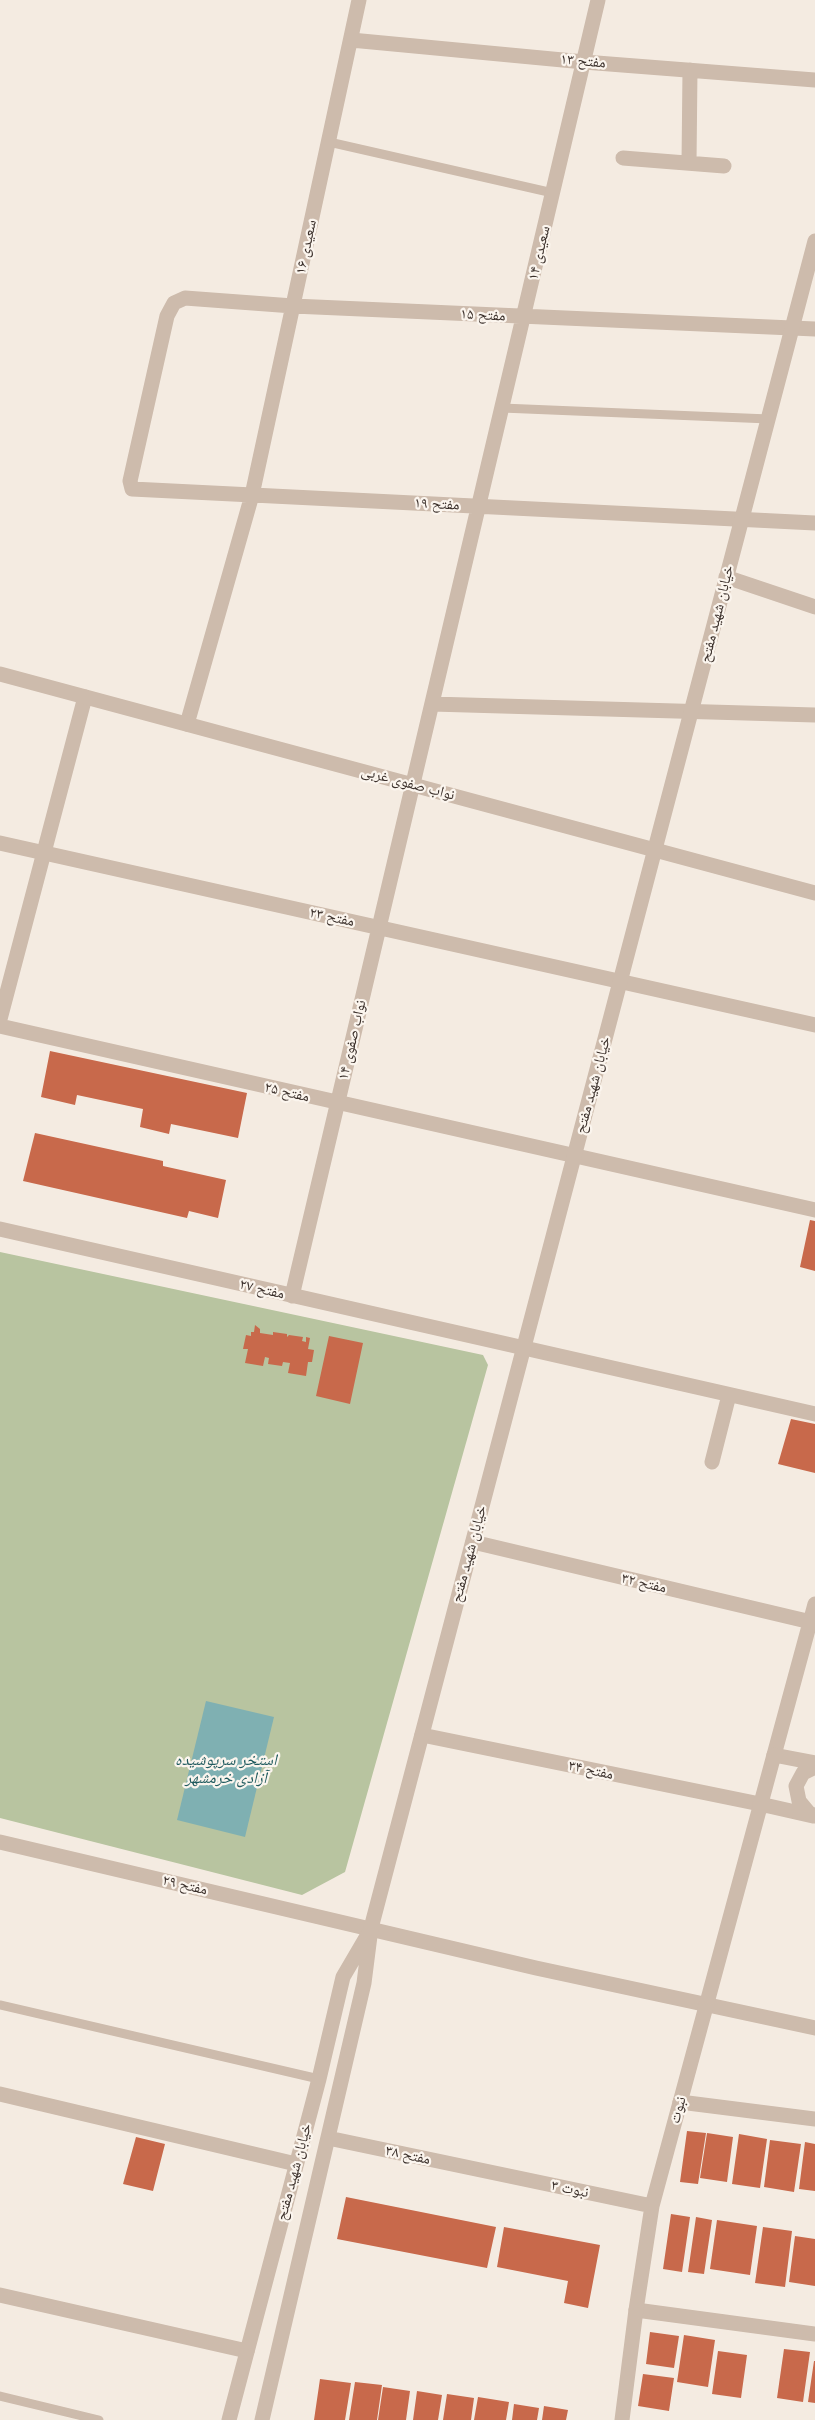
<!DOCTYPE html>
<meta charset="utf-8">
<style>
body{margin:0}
canvas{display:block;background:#f4ebe1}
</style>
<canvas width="815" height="2420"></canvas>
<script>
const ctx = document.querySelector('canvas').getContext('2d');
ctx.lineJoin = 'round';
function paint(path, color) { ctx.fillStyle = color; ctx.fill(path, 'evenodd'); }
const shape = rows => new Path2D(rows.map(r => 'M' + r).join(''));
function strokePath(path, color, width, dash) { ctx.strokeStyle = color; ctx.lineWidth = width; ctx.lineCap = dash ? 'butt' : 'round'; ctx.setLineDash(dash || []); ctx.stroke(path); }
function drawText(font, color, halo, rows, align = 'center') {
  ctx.font = font + ' Mulish,"Noto Naskh Arabic",sans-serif'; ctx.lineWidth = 4.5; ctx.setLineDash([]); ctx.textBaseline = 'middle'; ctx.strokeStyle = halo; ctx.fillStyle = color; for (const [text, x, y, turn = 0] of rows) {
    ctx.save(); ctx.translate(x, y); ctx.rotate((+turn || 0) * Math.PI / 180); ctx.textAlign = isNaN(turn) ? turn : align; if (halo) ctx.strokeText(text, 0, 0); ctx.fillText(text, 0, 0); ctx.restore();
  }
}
const green = shape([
 [0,1252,483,1355,488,1365,345,1872,302,1895,0,1818]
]);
const water = shape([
 [206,1701,274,1717,245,1837,177,1820]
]);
const building = shape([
 [50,1051,247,1093,238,1138,171,1124,169,1134,140,1127,143,1109,77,1095,75,1105,41,1097],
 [35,1133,163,1161,163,1166,226,1180,218,1218,189,1211,187,1218,23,1181],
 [810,1220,815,1221,815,1271,800,1267],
 [255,1325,260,1329,260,1333,273,1335,273,1332,287,1334,287,1337,289,1335,303,1337,302,1341,306,1342,306,1337,310,1338,308,1349,314,1350,312,1362,308,1362,306,1376,288,1373,290,1363,283,1362,282,1366,268,1364,269,1358,265,1357,263,1366,245,1363,248,1349,243,1349,246,1335,251,1336,251,1332,254,1332],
 [329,1336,363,1343,350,1404,316,1396],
 [791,1419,815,1424,815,1473,778,1464],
 [687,2131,706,2133,698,2184,680,2182],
 [707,2133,733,2137,727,2182,700,2178],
 [739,2134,767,2139,760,2188,732,2184],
 [136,2137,165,2144,153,2191,123,2184],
 [770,2140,801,2144,794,2192,764,2187],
 [805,2142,815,2144,815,2191,799,2189],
 [346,2197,496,2227,487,2268,337,2239],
 [671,2214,690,2217,682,2272,663,2269],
 [696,2217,712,2220,704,2274,688,2272],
 [717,2220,757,2226,750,2275,710,2269],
 [504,2227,600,2245,588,2308,564,2303,568,2281,497,2267],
 [763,2227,792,2231,785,2287,755,2283],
 [795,2236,815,2239,815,2286,789,2282],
 [650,2332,679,2336,674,2368,646,2364],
 [684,2335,715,2340,708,2387,677,2382],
 [784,2349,810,2352,803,2402,777,2398],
 [718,2351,747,2355,741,2398,712,2394],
 [814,2361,815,2361,815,2403,808,2402],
 [643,2374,674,2378,669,2411,638,2406],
 [320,2379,351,2383,345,2420,314,2420],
 [355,2382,382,2385,377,2420,349,2420],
 [383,2387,410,2391,406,2420,378,2420],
 [417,2391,442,2395,438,2420,413,2420],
 [447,2394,474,2398,471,2420,443,2420],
 [478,2397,509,2402,506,2420,474,2420],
 [514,2404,539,2408,537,2420,512,2420],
 [544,2406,568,2410,566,2420,542,2420]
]);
const service = shape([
 [329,142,553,193],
 [502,408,769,419],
 [0,2005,319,2079],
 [0,2396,99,2420]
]);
const minor = shape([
 [351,40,584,62,815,80],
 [623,158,724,166],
 [689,163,690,70],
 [815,329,293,306,185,298,174,303,167,316,130,481,132,489,815,523],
 [726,577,815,607],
 [432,704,815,715],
 [187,724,252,495,359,0],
 [0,843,815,1025],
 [0,1019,85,697],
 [0,1026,815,1210],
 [0,1229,815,1414],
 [292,1296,598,0],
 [712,1462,729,1395],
 [473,1542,815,1623],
 [422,1735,760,1804],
 [774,1755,815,1604],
 [0,1842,536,1968,815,2028],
 [0,2094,296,2164],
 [680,2102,815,2119],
 [0,2295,247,2351],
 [636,2310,815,2334]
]);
const tertiary = shape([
 [0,674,815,893],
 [815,1767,803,1773,796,1786,799,1801,809,1813,815,1816],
 [760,1804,813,1816],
 [328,2138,652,2206],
 [229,2420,319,2079,343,1977,367,1936],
 [262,2420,364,1983,371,1928,815,241],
 [622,2420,636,2310,652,2206,774,1755,815,1763]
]);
const streetNames = [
 ["مفتح ۱۳",583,61,5],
 ["سعیدی ۱۶",306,247,-78],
 ["سعیدی ۱۴",539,253,-77],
 ["مفتح ۱۵",483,315,3],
 ["مفتح ۱۹",437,504,3],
 ["خیابان شهید مفتح",717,614,-76],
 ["نواب صفوی غربی",408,783,15],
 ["مفتح ۲۳",332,917,12],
 ["نواب صفوی ۱۴",352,1040,-77],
 ["خیابان شهید مفتح",593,1085,-75],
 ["مفتح ۲۵",287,1092,13],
 ["مفتح ۲۷",262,1289,13],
 ["خیابان شهید مفتح",469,1554,-75],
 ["مفتح ۳۲",644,1583,13],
 ["مفتح ۳۴",591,1770,12],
 ["مفتح ۲۹",185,1885,13],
 ["نبوت",678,2110,-75],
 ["مفتح ۳۸",408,2155,12],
 ["خیابان شهید مفتح",294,2172,-75],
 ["نبوت ۳",570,2189,12]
];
const waterNames = [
 ["استخر سرپوشیده",226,1760],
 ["آزادی خرمشهر",226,1778]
];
paint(green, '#b8c4a0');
paint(water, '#7fb0b2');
paint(building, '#c8694b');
strokePath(service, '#cdbbac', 9);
strokePath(minor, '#cdbbac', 15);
strokePath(tertiary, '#cdbbac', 15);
drawText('15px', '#3b302b', '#fbf5ee', streetNames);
drawText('italic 16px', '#1f5a5e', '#fbf5ee', waterNames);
</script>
